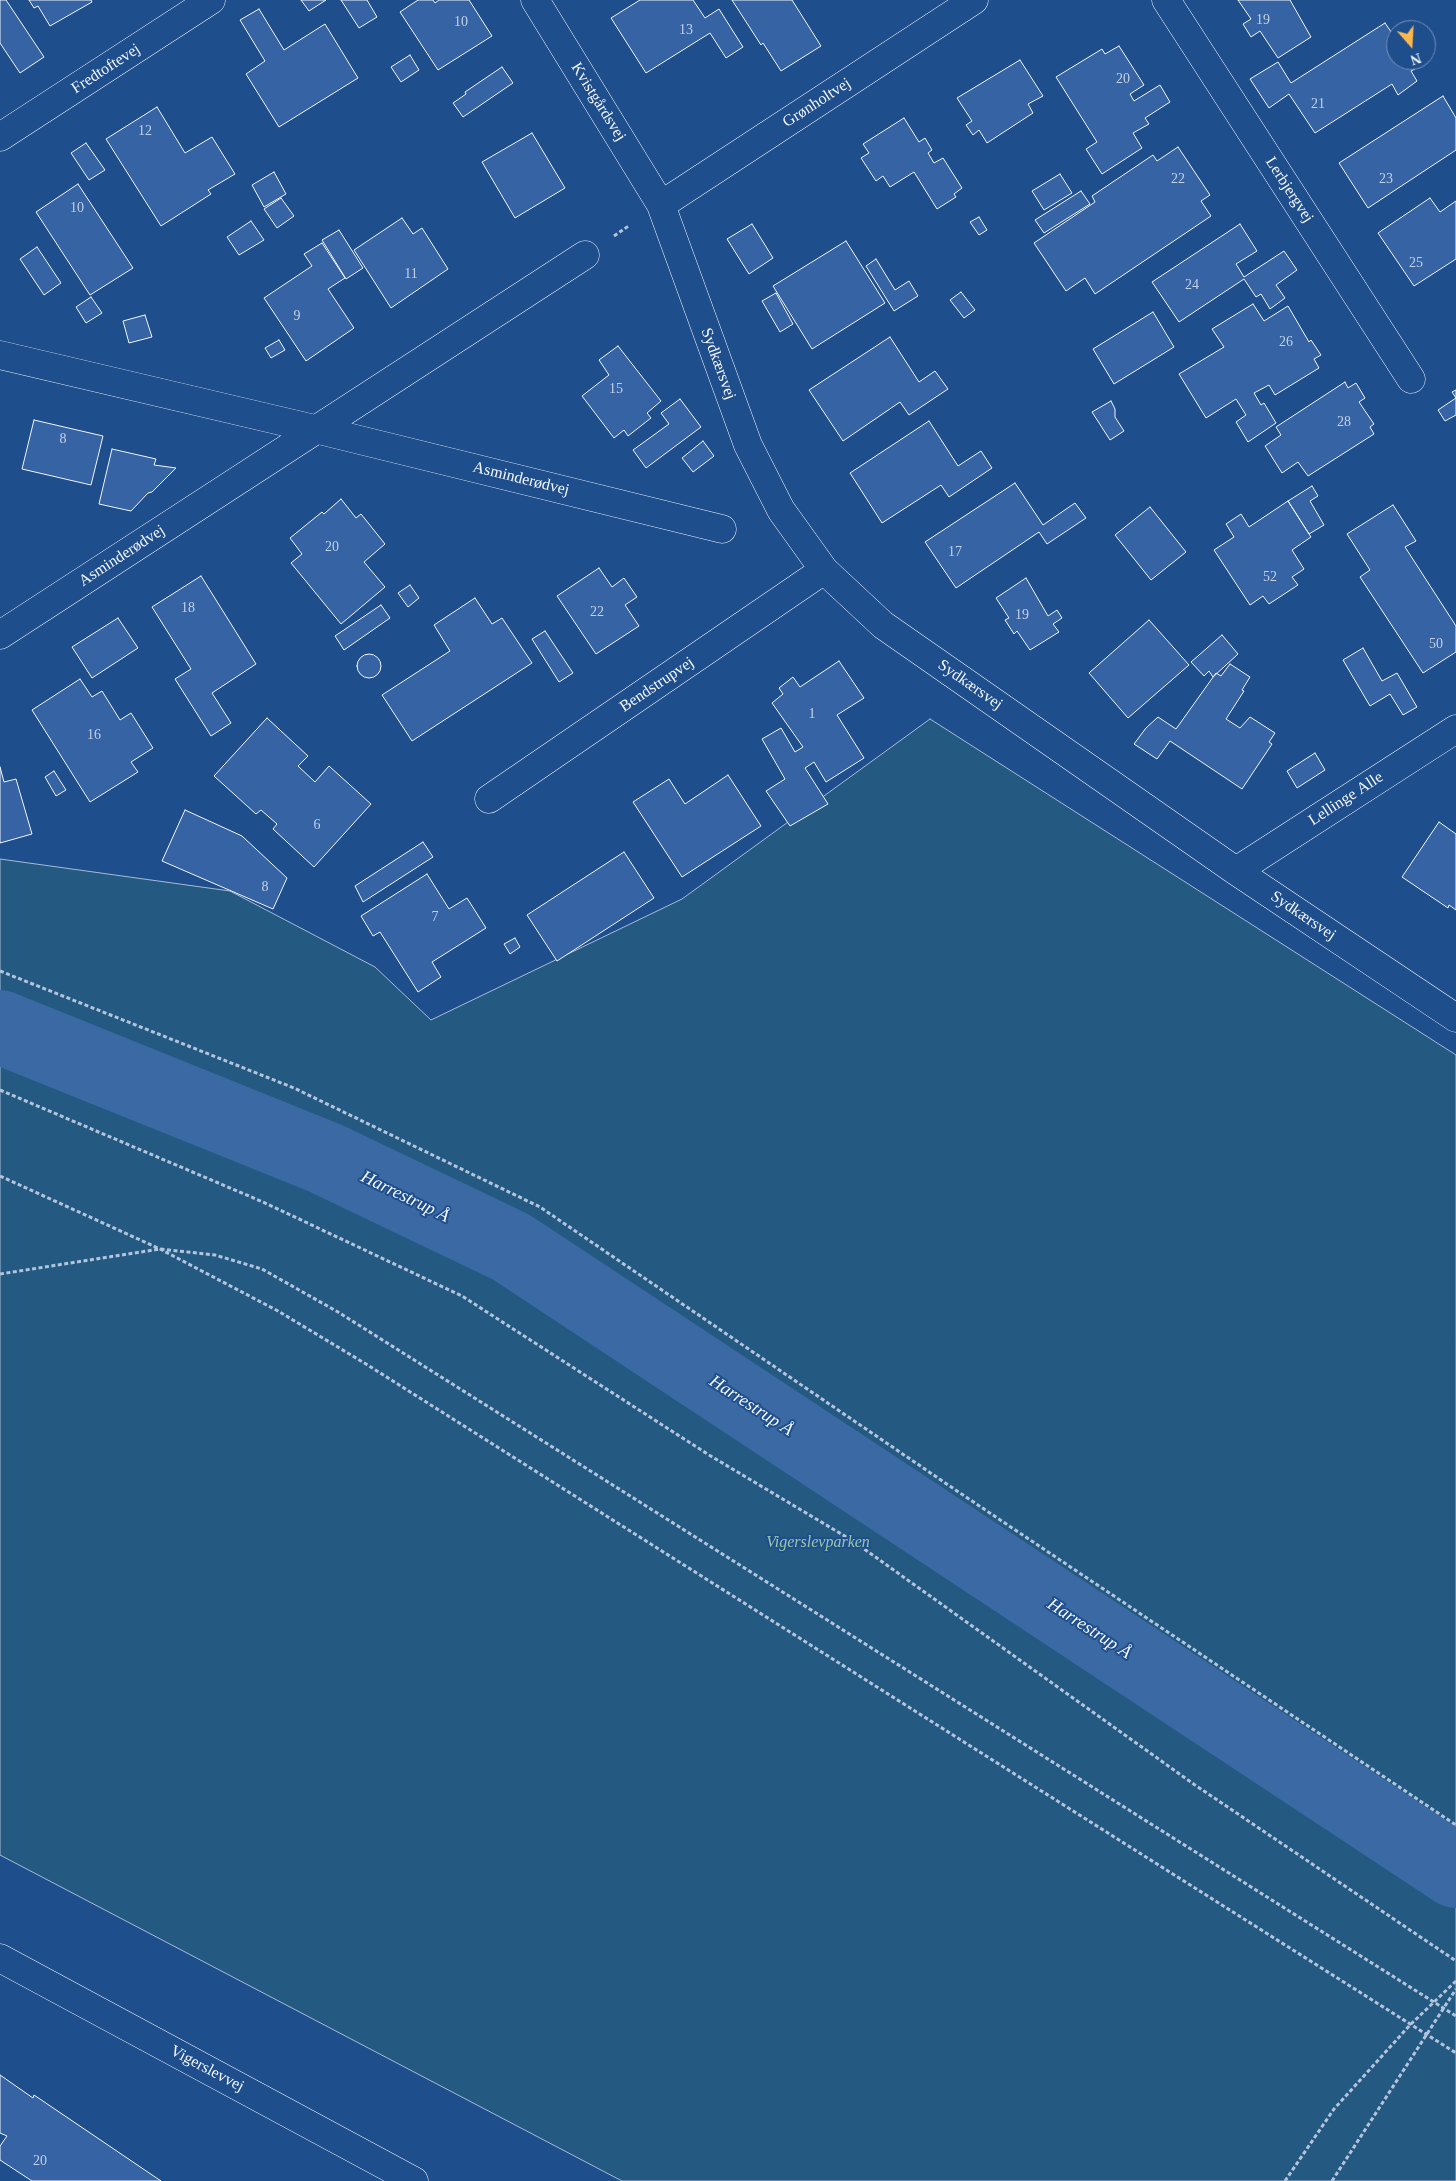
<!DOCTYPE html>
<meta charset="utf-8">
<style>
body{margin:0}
#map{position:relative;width:1456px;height:2181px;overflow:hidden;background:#1f4e8c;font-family:Georgia,serif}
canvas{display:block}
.north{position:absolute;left:1386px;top:20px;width:50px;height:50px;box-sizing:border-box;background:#1f4e8c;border:1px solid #7391ba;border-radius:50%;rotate:161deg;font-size:14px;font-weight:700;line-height:20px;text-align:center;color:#f2f6ff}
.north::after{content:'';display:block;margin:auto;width:18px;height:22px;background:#ffb74d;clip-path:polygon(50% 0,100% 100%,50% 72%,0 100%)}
</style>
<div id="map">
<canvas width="1456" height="2181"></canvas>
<div class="north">N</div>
</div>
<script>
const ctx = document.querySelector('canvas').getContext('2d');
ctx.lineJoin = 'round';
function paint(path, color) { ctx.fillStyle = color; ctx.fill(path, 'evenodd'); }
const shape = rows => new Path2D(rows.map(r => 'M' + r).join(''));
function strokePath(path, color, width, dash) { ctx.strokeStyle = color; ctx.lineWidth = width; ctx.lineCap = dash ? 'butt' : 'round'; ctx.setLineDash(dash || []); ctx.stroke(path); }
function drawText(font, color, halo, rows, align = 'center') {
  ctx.font = font + ' Georgia,serif'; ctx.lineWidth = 4; ctx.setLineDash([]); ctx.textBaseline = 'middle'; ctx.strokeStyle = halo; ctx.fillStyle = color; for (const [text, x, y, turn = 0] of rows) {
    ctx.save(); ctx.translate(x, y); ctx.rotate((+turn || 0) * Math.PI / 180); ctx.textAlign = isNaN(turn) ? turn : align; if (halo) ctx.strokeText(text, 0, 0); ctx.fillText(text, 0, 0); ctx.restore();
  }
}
const green = shape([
 [930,719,1456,1055,1456,2181,622,2181,0,1855,0,859,230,891,375,967,431,1020,682,899,930,719]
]);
const river = shape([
 [0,1027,325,1158,511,1247,1456,1871]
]);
const building = shape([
 [0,0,6,0,44,57,20,73,0,43,0,0],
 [29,0,91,0,92,2,50,26,38,6,34,8,29,0],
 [301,0,326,0,309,11,301,0],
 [341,0,367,0,377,17,359,28,341,0],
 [418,0,433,0,435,3,439,0,469,0,492,36,438,70,400,12,418,0],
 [640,0,693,0,705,18,719,9,743,47,726,58,710,33,646,73,611,18,640,0],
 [732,0,792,0,821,46,781,71,763,43,761,45,732,0],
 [1238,0,1290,0,1311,37,1278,58,1260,31,1251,37,1243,24,1251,19,1238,0],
 [259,9,284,50,325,24,358,78,279,127,246,74,265,61,240,20,259,9],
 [1385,23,1396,39,1396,60,1410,60,1415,69,1411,71,1417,81,1398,95,1392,84,1315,133,1289,94,1269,108,1250,79,1278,62,1291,83,1385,23],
 [1119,46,1144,85,1130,94,1134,101,1160,85,1170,102,1145,118,1149,124,1133,133,1142,148,1102,174,1086,149,1097,142,1056,77,1102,49,1105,54,1119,46],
 [410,55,419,70,401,82,391,67,410,55],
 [1020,60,1043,96,1028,104,1033,113,987,143,979,130,973,135,966,125,972,121,957,98,1020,60],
 [502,67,513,83,463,117,453,103,466,94,465,92,502,67],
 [1443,96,1456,118,1456,150,1368,208,1339,163,1443,96],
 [157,107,185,153,212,137,235,174,208,190,211,194,161,226,106,139,157,107],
 [904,118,919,142,925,138,932,150,928,153,934,163,943,158,962,188,954,194,956,197,937,209,914,172,890,187,883,176,876,181,861,158,869,153,863,144,904,118],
 [532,133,565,188,515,218,482,162,532,133],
 [86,143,105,170,89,180,71,153,86,143],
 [1178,147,1210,195,1201,201,1211,216,1095,294,1085,278,1066,291,1034,243,1095,202,1092,196,1153,155,1157,161,1178,147],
 [274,172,286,194,264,207,252,185,274,172],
 [1060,174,1072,193,1044,210,1032,191,1060,174],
 [78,184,133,268,90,295,36,212,78,184],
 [1081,191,1090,204,1044,233,1035,220,1081,191],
 [281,198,294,216,277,228,264,209,281,198],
 [1430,198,1440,212,1456,201,1456,259,1414,286,1378,233,1430,198],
 [979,217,987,230,979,235,970,222,979,217],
 [402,218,413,234,422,228,448,269,391,308,354,250,402,218],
 [251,221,264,240,239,255,227,237,251,221],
 [752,224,773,258,749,274,727,239,752,224],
 [1240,224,1257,251,1236,264,1244,277,1284,251,1297,270,1276,285,1285,298,1270,309,1261,294,1256,297,1244,279,1179,322,1152,282,1240,224],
 [339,230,363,268,346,279,322,240,339,230],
 [846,241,885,303,812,349,773,286,846,241],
 [322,243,345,278,328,289,354,328,306,361,264,298,312,266,304,254,322,243],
 [37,247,61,283,44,295,20,259,37,247],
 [876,259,895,290,909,281,918,296,894,311,866,266,876,259],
 [961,292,975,310,964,318,950,300,961,292],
 [776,293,793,324,780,332,762,301,776,293],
 [91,297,102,313,86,323,76,307,91,297],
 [1253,304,1264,321,1288,306,1309,342,1311,340,1321,355,1314,359,1319,368,1275,395,1269,385,1254,393,1261,405,1264,403,1276,423,1248,442,1236,422,1246,415,1236,399,1206,418,1179,374,1224,347,1212,329,1253,304],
 [1153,312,1174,347,1114,384,1093,349,1153,312],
 [145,315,152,337,129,343,123,321,145,315],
 [890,337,919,382,935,371,948,389,909,415,900,402,843,441,809,390,890,337],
 [279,340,285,350,271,358,265,348,279,340],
 [618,346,661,401,647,413,651,418,628,436,624,430,614,438,582,396,609,375,599,360,618,346],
 [1345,382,1348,388,1356,383,1365,398,1359,402,1374,424,1370,427,1374,434,1308,476,1298,462,1282,473,1265,446,1281,435,1276,427,1345,382],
 [1456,390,1456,415,1445,421,1438,410,1456,398,1452,392,1456,390],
 [680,399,701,427,646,468,633,450,669,424,661,413,680,399],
 [1111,401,1115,409,1115,417,1124,431,1110,440,1092,412,1111,401],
 [34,420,103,436,91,485,22,469,34,420],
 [929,421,958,466,981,451,992,468,949,497,941,485,882,523,850,473,929,421],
 [703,441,714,456,693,472,682,458,703,441],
 [112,449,156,459,154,465,176,468,152,492,148,493,131,511,99,504,112,449],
 [1015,483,1043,525,1075,503,1086,518,1047,544,1039,532,956,588,925,542,1015,483],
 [1312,486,1318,496,1310,501,1324,525,1309,534,1288,501,1312,486],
 [341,499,356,518,361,514,385,544,364,562,385,587,341,624,291,563,302,554,290,538,322,512,324,514,341,499],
 [1288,501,1311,537,1292,550,1304,569,1292,577,1298,585,1269,604,1263,596,1250,605,1214,550,1234,537,1226,524,1241,514,1249,527,1288,501],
 [1393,505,1416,541,1405,547,1456,626,1456,652,1423,673,1360,577,1370,570,1347,534,1393,505],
 [1150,507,1186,552,1151,580,1115,535,1150,507],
 [599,568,612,587,624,578,637,597,625,605,639,626,596,654,557,596,599,568],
 [201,576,256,664,212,693,231,723,211,736,175,679,191,669,152,607,201,576],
 [1026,578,1048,616,1057,610,1062,618,1053,624,1059,632,1030,650,1017,631,1014,634,1005,620,1009,618,996,598,1026,578],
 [410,585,419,598,408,607,398,593,410,585],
 [475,598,492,624,502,618,532,663,412,741,382,695,450,651,434,625,475,598],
 [381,605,390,618,344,650,335,636,381,605],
 [118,618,138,648,92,678,72,647,118,618],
 [1149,620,1189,665,1128,718,1089,673,1149,620],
 [545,631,573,673,559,682,532,639,545,631],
 [1222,635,1238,654,1213,677,1209,671,1204,676,1191,662,1222,635],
 [1363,648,1382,681,1397,673,1417,707,1403,715,1390,694,1370,706,1343,660,1363,648],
 '357 666a12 12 0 1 1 24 0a12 12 0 1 1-24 0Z',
 [839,661,864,698,837,715,864,758,826,782,814,762,805,768,828,804,790,826,766,791,785,779,762,739,781,728,795,752,803,747,772,703,783,694,779,688,793,677,800,687,839,661],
 [1230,664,1250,677,1242,690,1244,691,1226,719,1240,728,1250,717,1275,733,1269,742,1272,744,1242,789,1170,741,1157,759,1134,744,1146,728,1158,717,1176,729,1216,673,1221,676,1230,664],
 [80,679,92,697,102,691,120,720,131,713,153,748,131,762,138,772,90,802,32,710,80,679],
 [267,718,308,756,298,766,315,782,329,766,371,804,314,867,273,829,277,824,261,810,256,814,214,776,267,718],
 [1315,753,1325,770,1297,788,1287,771,1315,753],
 [0,767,4,782,16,779,32,834,0,843,0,767],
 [54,771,66,790,56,796,45,777,54,771],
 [728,775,761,826,682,877,633,802,669,779,685,804,728,775],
 [185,810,242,836,287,878,273,909,162,861,185,810],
 [1439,822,1456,834,1456,910,1449,905,1448,908,1402,877,1439,822],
 [423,842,433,857,363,902,355,886,423,842],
 [624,852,654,898,557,961,527,915,624,852],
 [427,874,449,909,467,898,486,928,432,962,441,977,418,992,380,932,373,936,361,916,427,874],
 [515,938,520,947,510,954,504,944,515,938],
 [0,2075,33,2098,34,2095,161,2181,32,2181,0,2160,0,2146,7,2136,0,2133,0,2075]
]);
const path = shape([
 [614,236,630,225],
 [0,971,294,1088,540,1207,960,1493,1456,1825],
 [0,1090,263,1202,462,1296,709,1455,853,1541,1195,1785,1456,1961],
 [0,1176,160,1249,278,1311,366,1364,1456,2053],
 [0,1274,160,1249,215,1255,262,1269,338,1312,1456,2016],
 [1285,2181,1334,2109,1410,2025,1456,1981],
 [1332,2181,1456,1989]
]);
const minor = shape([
 [535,0,661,205,748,445,781,510,824,570,883,625,1236,871,1456,1018],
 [1166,0,1411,379],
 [0,137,211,0],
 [661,205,974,0],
 [0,355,319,430,722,529],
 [0,635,585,255],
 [489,799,824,570],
 [1236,871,1456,729],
 [0,1958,414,2181]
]);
const numberNames = [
 ["19",1263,20],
 ["10",461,22],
 ["13",686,30],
 ["20",1123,79],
 ["21",1318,104],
 ["12",145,131],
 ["22",1178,179],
 ["23",1386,179],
 ["10",77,208],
 ["25",1416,263],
 ["11",411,274],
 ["24",1192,285],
 ["9",297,316],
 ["26",1286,342],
 ["15",616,389],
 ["28",1344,422],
 ["8",63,439],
 ["20",332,547],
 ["17",955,552],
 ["52",1270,577],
 ["18",188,608],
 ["22",597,612],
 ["19",1022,615],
 ["50",1436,644],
 ["1",812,714],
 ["16",94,735],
 ["6",317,825],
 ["8",265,887],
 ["7",435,917],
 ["20",40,2161]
];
const streetNames = [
 ["Fredtoftevej",106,69,-33],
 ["Kvistgårdsvej",598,102,58],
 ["Grønholtvej",817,103,-33],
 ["Lerbjergvej",1289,190,57],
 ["Sydkærsvej",718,364,70],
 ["Asminderødvej",521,479,14],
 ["Asminderødvej",122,556,-33],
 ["Bendstrupvej",657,685,-34],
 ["Sydkærsvej",970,685,35],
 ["Lellinge Alle",1346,799,-33],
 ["Sydkærsvej",1303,916,34],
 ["Vigerslevvej",207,2069,28]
];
const parkNames = [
 ["Vigerslevparken",818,1543]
];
const waterNames = [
 ["Harrestrup Å",405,1197,26],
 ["Harrestrup Å",751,1406,33],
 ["Harrestrup Å",1089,1629,33]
];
paint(green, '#245a82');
strokePath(green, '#a8bbd7', 1);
strokePath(river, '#3b69a3', 74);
paint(building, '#3563a3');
strokePath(building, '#f2f6ff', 1);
strokePath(minor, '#f2f6ff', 29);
strokePath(path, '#b3c4dc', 3, [4, 2.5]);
strokePath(minor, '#1f4e8c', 28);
drawText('14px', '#c3d1e8', null, numberNames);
drawText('16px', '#f2f6ff', '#1f4e8c', streetNames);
drawText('italic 16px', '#97c8a6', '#1f4e8c', parkNames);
drawText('italic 18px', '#f2f6ff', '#1f4e8c', waterNames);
</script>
